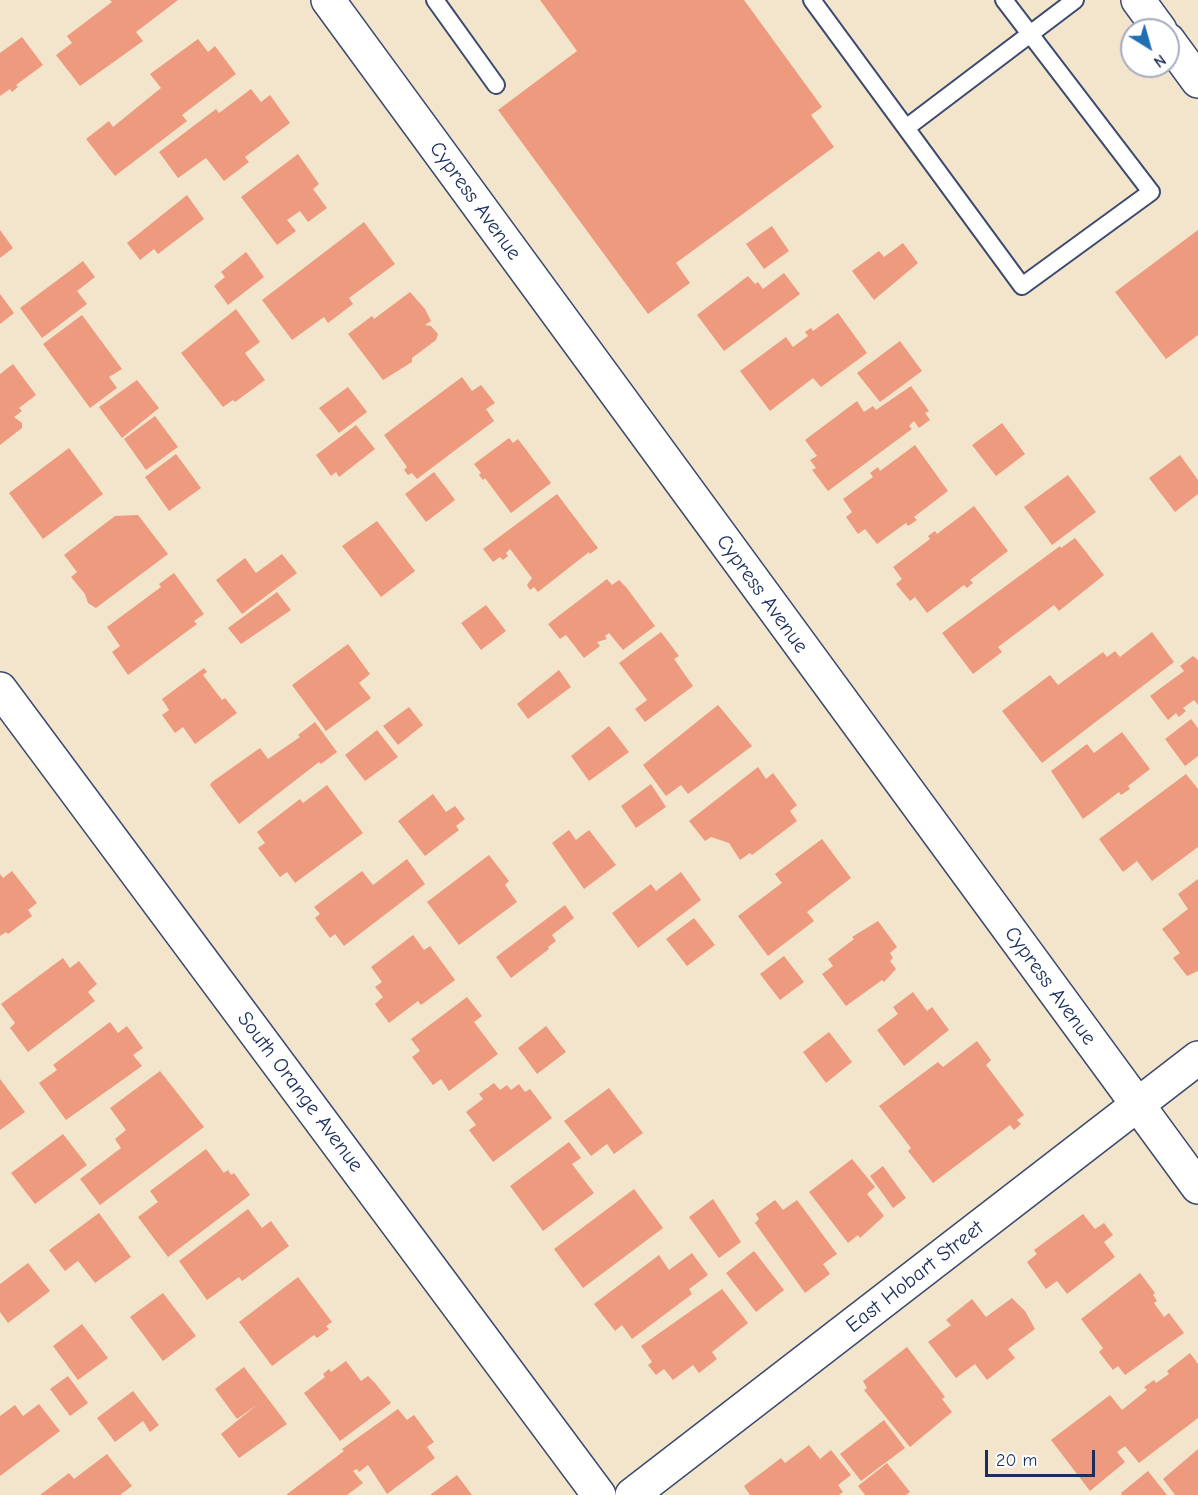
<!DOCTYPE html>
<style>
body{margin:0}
#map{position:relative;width:1198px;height:1495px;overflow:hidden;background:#f2e5cb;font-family:"Comic Neue",sans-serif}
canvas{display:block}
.north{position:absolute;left:1120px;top:18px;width:60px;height:60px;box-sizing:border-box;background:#fff;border:2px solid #a4acbf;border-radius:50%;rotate:143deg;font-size:16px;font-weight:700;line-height:24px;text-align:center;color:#1b2f5e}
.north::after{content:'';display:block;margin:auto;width:21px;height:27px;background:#1f6fb2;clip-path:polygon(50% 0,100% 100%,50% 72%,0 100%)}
.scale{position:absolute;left:985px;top:1450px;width:110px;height:27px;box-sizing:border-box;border:3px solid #1b2f5e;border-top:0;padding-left:8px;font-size:18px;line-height:21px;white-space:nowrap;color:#1b2f5e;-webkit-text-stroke:4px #fff;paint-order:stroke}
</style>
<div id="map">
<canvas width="1198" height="1495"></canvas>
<div class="north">N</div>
<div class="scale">20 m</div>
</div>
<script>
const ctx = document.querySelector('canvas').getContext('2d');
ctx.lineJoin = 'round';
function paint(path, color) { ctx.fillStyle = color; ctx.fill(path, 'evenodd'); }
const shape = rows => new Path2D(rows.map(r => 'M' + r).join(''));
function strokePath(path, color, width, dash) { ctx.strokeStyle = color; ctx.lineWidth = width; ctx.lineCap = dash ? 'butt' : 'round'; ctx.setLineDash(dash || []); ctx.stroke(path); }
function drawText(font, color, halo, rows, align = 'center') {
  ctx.font = font + ' "Comic Neue",sans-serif'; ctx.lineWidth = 5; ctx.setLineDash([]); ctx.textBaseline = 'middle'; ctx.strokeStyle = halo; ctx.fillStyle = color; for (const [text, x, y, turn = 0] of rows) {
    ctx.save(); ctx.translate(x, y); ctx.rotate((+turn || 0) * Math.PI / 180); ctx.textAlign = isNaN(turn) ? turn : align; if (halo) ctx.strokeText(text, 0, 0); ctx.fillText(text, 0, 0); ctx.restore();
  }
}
const building = shape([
 [110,0,178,0,136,32,143,41,80,86,56,55,72,43,67,36,112,2],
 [540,0,744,0,822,107,811,115,834,147,676,263,690,283,648,314,498,110,577,51],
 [22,37,43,65,16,85,18,87,12,92,10,89,0,96,0,53],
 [198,39,208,52,215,46,236,74,182,115,187,121,115,176,86,139,109,121,113,127,161,88,150,74],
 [251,89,261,102,270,95,290,123,245,157,249,162,224,181,206,158,178,178,159,152,216,109,219,113],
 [298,154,319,184,313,189,327,208,308,222,300,211,287,220,296,231,277,245,241,197],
 [187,195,204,219,158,254,154,249,140,260,127,243],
 [364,222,395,264,349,298,353,304,328,323,324,317,292,340,262,300],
 [772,226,789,251,764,269,746,244],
 [0,230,13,248,0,258],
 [1198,230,1198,335,1166,359,1115,292],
 [903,243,918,263,874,300,852,271,879,251,884,257],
 [246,252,264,277,228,305,214,286,225,277,221,272],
 [83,261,95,277,77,291,87,304,42,338,20,308],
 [784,273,800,294,724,351,697,315,748,276,755,284,758,282,763,289],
 [410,292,425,309,431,321,425,325,431,326,438,334,436,340,412,358,412,362,383,380,348,334,372,316,374,319],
 [0,294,14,313,0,324],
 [236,309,260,342,245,353,265,380,235,402,233,400,223,407,181,353],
 [838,313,867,353,821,387,813,378,770,411,740,371,786,337,793,347,808,336,805,332,811,328,813,331],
 [82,315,122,369,109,377,117,388,90,408,43,344],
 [900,341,922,371,880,402,857,373],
 [13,364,36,395,19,408,22,411,14,417,22,423,22,428,0,445,0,374],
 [462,377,472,391,481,385,495,403,486,409,494,421,417,479,412,473,408,475,404,470,407,467,384,435],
 [137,380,159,408,122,438,99,407],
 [911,386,929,411,925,413,930,420,919,428,914,421,909,426,912,429,828,491,812,470,816,468,810,460,817,456,805,440,857,401,864,412,873,406,876,410],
 [348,387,367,412,339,433,319,408],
 [155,416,178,447,146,470,124,439],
 [1002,423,1025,454,996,476,972,445],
 [356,425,375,449,339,477,336,472,331,476,316,455],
 [509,438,513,443,518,439,551,483,511,513,485,478,483,480,479,475,481,473,474,464],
 [915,445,948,491,914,517,917,520,908,526,906,523,877,544,865,529,858,534,846,517,852,512,843,499,873,477,870,473,878,467,880,471],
 [69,448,103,494,43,539,9,493],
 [176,454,201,488,169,511,145,477],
 [1180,455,1198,480,1198,494,1175,512,1149,478],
 [434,472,455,500,426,522,405,494],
 [1068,475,1096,512,1052,545,1024,507],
 [557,494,598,548,590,554,589,552,538,592,534,587,530,590,527,585,532,578,510,549,506,553,508,556,503,560,500,557,493,562,483,549],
 [974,506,1008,551,970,580,973,583,967,588,964,585,927,613,915,597,910,601,896,584,902,579,893,567,930,539,928,536,935,531,937,534],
 [138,515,168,554,96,608,88,603,85,594,71,577,77,572,64,555,115,516],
 [377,521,415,571,381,597,342,546],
 [1075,538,1104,575,1059,611,1054,605,998,647,1002,652,973,674,942,633,1060,546,1061,548],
 [282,554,297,573,242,614,216,580,245,558,256,573],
 [174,573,204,614,194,621,197,624,128,675,112,652,120,646,107,627,161,587,159,584],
 [607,579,612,585,619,580,626,587,655,626,623,650,609,633,605,636,607,639,597,642,600,646,584,658,566,635,560,639,548,624],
 [277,592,291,610,241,644,228,628],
 [486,605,506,631,481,650,461,623],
 [661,632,679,656,674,659,693,686,645,722,635,709,647,700,619,663],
 [1152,632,1174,662,1042,763,1002,711,1050,675,1058,685,1103,652,1107,657,1115,651,1120,657],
 [348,644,370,674,359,683,371,698,326,731,292,685],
 [1193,656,1198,660,1198,705,1194,700,1183,708,1186,711,1179,717,1176,713,1168,720,1150,696,1184,671,1180,666],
 [204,668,207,672,203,675,222,700,225,698,237,713,195,744,183,727,175,733,162,715,169,710,162,699],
 [559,670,571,687,528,719,517,704],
 [718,705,752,746,688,794,681,785,666,796,643,765],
 [409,707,423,725,398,745,383,726],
 [1191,719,1198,728,1198,756,1185,766,1165,739],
 [315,722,337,752,321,764,319,762,239,824,210,785,212,782,260,748,268,759,300,737,298,735],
 [609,726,629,752,589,781,571,756],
 [377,730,398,757,365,781,345,755],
 [1122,732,1150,769,1128,786,1130,789,1121,795,1119,792,1083,819,1051,771,1087,744,1094,753],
 [758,767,766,779,773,773,797,805,790,811,797,821,752,855,750,853,740,860,729,843,711,837,705,841,689,821],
 [1186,774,1198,789,1198,847,1152,881,1137,861,1123,872,1099,839],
 [651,784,666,807,636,828,621,806],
 [327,785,363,833,295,883,287,872,280,877,258,848,265,843,257,832,300,799,303,803],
 [433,794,446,812,455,806,465,819,456,826,459,830,425,856,398,821],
 [569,830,576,840,589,830,616,865,584,889,552,843],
 [822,839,851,878,807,912,814,921,768,956,738,916,782,883,775,874],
 [489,855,509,881,505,885,517,902,459,945,427,902],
 [407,859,425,884,344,946,335,934,330,938,315,918,320,914,314,907,362,871,373,885],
 [12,871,37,903,28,910,32,916,8,934,6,932,0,936,0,874,3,878],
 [681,872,701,900,638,948,612,913,651,884,656,891],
 [1198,879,1198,971,1187,976,1173,958,1180,953,1162,929,1188,909,1178,894],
 [565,905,574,918,552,935,556,941,548,947,549,949,511,978,496,957],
 [694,918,715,945,687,966,666,939],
 [878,921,897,947,890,953,893,958,890,961,896,969,884,982,882,980,846,1006,822,974,833,966,828,959,854,939,852,937],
 [413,935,424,950,430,946,455,980,421,1005,418,1001,389,1023,375,1004,383,997,375,987,382,982,371,967],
 [784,956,804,982,780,1000,760,974],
 [63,958,70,968,79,961,97,984,88,992,95,1001,28,1052,10,1028,15,1023,1,1004],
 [913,992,927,1011,932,1007,949,1030,904,1066,877,1030,898,1014,893,1007],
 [467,997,482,1016,474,1022,498,1054,449,1091,441,1079,433,1085,412,1057,420,1051,411,1039],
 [110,1022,118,1033,127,1026,143,1048,133,1055,142,1066,66,1120,39,1083,57,1070,53,1065],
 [546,1026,566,1052,537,1074,518,1048],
 [829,1032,852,1062,826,1083,803,1052],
 [977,1041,991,1060,986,1065,1024,1115,1017,1120,1021,1124,1014,1130,1010,1125,933,1183,908,1151,911,1148,879,1106,938,1062,943,1067],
 [160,1071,204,1127,100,1205,80,1179,121,1148,115,1139,126,1130,110,1108],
 [0,1079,25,1112,0,1130],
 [494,1083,500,1090,507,1085,511,1090,519,1084,525,1092,530,1089,552,1118,493,1162,469,1130,476,1125,466,1112,483,1099,479,1094],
 [609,1088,643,1133,614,1154,607,1144,591,1156,564,1121],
 [63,1134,87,1165,35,1204,11,1173],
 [569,1142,581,1158,572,1164,594,1193,543,1231,510,1186],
 [206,1149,224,1173,228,1170,231,1175,234,1173,250,1195,168,1257,138,1217,158,1202,150,1191],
 [852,1159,875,1187,867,1194,884,1216,860,1238,858,1235,848,1243,809,1192],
 [883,1166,906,1198,893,1208,870,1176],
 [634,1189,663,1228,583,1288,554,1249],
 [713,1199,741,1242,719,1258,689,1217],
 [775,1200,783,1210,797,1200,837,1254,823,1264,830,1274,805,1293,755,1223,759,1219,756,1214],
 [248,1209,262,1228,271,1221,289,1246,242,1281,239,1277,207,1300,179,1261],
 [99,1213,131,1257,95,1283,78,1261,65,1271,49,1250],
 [1083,1214,1095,1229,1104,1223,1113,1235,1104,1242,1115,1257,1067,1294,1057,1281,1046,1289,1027,1262,1037,1254,1034,1250],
 [754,1251,784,1290,756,1312,726,1273],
 [692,1253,708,1275,689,1289,692,1294,632,1339,622,1325,615,1331,594,1304,659,1255,669,1270],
 [28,1263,50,1291,8,1323,0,1312,0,1284],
 [1140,1273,1155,1293,1153,1295,1157,1301,1154,1303,1164,1317,1169,1313,1184,1333,1125,1375,1118,1366,1113,1370,1099,1352,1103,1348,1081,1319],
 [298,1277,332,1322,326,1326,329,1329,317,1338,314,1335,272,1366,239,1322],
 [722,1289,748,1323,712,1352,717,1359,699,1373,693,1365,673,1380,664,1369,656,1375,648,1365,652,1362,641,1346],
 [163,1293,196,1336,163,1361,130,1317],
 [1012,1298,1025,1311,1035,1329,1008,1349,1015,1358,987,1380,975,1364,956,1378,928,1342,951,1325,946,1320,972,1299,986,1317],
 [82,1324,108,1358,78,1380,53,1346],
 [907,1347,945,1397,942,1399,952,1412,910,1447,864,1390,867,1388,863,1381],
 [1190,1353,1198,1364,1198,1418,1139,1463,1125,1446,1117,1452,1125,1462,1090,1491,1051,1440,1110,1395,1122,1410,1147,1390,1144,1387,1154,1380,1156,1383,1169,1374,1167,1371],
 [346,1361,361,1381,368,1376,375,1383,391,1403,340,1441,304,1393,325,1377,323,1374,329,1369,331,1372],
 [244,1367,287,1424,239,1458,221,1434,258,1404,237,1419,215,1389],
 [68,1376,88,1403,70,1416,50,1389],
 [133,1391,159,1425,150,1432,143,1421,115,1442,97,1418],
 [39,1404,60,1431,0,1476,0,1416,15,1405,23,1416],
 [398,1409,407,1420,414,1415,434,1442,427,1447,435,1458,387,1494,368,1465,359,1472,357,1469,353,1471,363,1483,347,1495,286,1495,344,1451,342,1449],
 [884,1420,905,1448,861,1481,840,1454],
 [809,1445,820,1459,831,1450,851,1475,838,1485,843,1492,839,1495,750,1495,744,1486,781,1458,785,1463],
 [1198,1449,1198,1495,1175,1495,1163,1479],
 [107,1454,132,1486,120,1495,40,1495,69,1473,74,1479],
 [887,1463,910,1492,906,1495,865,1495,858,1486],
 [1148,1471,1167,1495,1122,1495,1121,1493],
 [457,1475,472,1495,430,1495]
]);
const service = shape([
 [435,0,496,85],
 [812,0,906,128,1075,0],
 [906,128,1022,286,1151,192,1004,0]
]);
const minor = shape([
 [0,689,599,1495]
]);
const tertiary = shape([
 [328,0,1198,1187],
 [632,1495,1198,1058]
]);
const primary = shape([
 [1138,0,1160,30],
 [1168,40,1198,81]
]);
const streetNames = [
 ["Cypress Avenue",475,201,54],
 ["Cypress Avenue",762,594,54],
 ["Cypress Avenue",1050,986,54],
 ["South Orange Avenue",300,1092,53],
 ["East Hobart Street",915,1277,-38]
];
paint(building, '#ed9a7f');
strokePath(service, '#3b4a6e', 20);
strokePath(minor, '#3b4a6e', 36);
strokePath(tertiary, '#3b4a6e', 36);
strokePath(primary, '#3b4a6e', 36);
strokePath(service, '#fff', 16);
strokePath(minor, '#fff', 33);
strokePath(tertiary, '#fff', 33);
strokePath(primary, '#fff', 33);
drawText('21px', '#1b2f5e', '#fff', streetNames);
</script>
